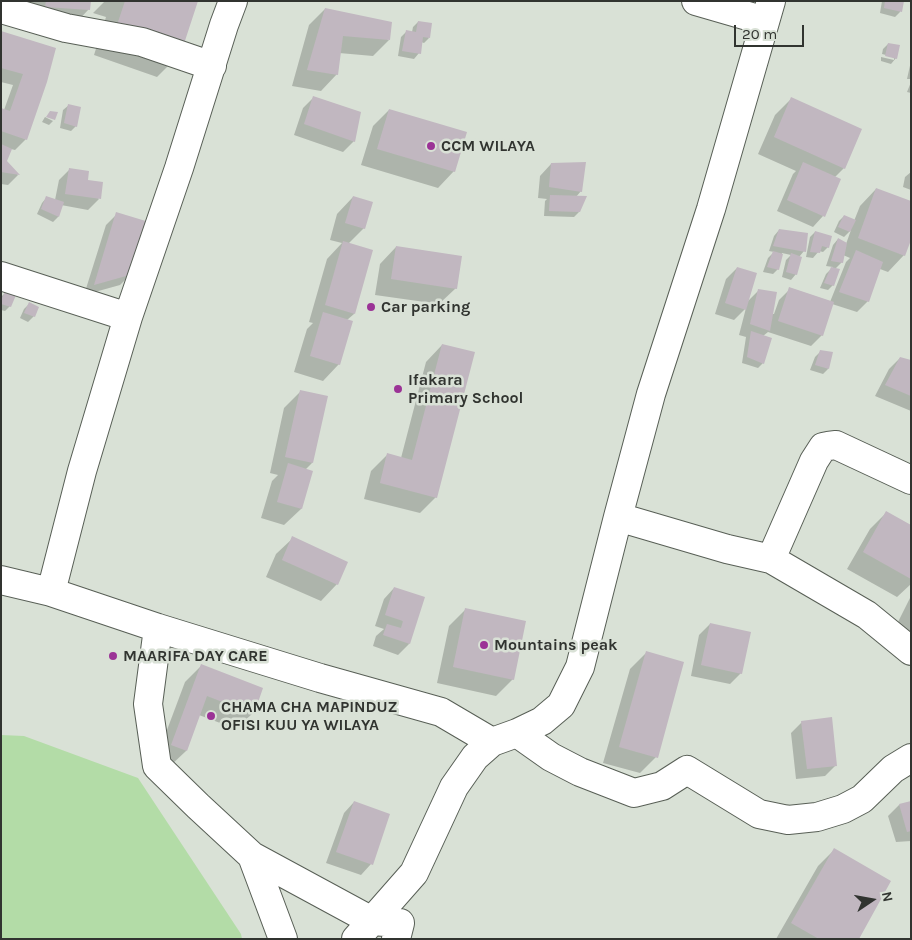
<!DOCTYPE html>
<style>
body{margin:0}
#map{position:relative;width:912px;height:940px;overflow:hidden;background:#d9e1d6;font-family:Karla,sans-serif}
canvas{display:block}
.frame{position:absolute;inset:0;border:2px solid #313430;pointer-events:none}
.north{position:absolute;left:847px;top:875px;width:50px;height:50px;-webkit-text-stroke:4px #d9e1d6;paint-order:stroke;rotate:78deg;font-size:14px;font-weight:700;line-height:20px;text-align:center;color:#313430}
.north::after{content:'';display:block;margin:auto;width:18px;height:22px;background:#313430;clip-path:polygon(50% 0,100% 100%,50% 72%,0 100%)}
.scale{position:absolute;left:734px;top:25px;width:70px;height:22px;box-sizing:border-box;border:2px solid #313430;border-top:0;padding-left:6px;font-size:15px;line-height:18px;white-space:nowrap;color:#313430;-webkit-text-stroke:4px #d9e1d6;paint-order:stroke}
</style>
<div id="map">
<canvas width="912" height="940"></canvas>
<div class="frame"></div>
<div class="north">N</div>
<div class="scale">20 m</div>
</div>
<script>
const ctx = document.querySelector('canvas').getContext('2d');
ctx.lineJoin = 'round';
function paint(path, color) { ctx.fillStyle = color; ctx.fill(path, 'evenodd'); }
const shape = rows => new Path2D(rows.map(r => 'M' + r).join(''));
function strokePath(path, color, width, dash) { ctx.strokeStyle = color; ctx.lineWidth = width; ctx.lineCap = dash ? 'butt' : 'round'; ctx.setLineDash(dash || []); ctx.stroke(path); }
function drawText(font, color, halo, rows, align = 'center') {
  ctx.font = font + ' Karla,sans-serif'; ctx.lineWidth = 5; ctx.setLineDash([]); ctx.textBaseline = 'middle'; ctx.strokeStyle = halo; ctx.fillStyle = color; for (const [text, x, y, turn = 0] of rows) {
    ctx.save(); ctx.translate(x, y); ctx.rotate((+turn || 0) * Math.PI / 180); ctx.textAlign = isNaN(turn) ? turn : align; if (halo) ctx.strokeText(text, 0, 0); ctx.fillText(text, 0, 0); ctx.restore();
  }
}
const green = shape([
 [1,735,24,736,138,778,241,934,242,939,1,939]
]);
const shadow = shape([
 [31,1,89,1,89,9,73,26,29,23],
 [105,1,196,1,179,55,157,77,94,55,106,17,93,13],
 [882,1,902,1,900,12,895,17,880,13],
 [325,9,389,40,373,56,339,53,337,74,321,91,292,86,309,25],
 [418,22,429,38,424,43,421,42,419,53,414,59,398,56,401,37,406,32,412,32,413,27],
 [1,32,54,49,26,139,15,150,11,149,6,161,18,175,8,185,1,184,1,109,4,110,13,85,1,82],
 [888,44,896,58,891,64,881,61,881,57,894,60,894,57,882,54,883,49],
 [911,61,911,79,907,79],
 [911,82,911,93,907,92],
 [314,97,354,141,343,152,294,135,303,108],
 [791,99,844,168,835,177,823,216,813,227,777,211,793,174,796,171,758,154,775,115],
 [69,105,76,126,71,131,60,128,63,110],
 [389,110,454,171,438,188,361,165,373,126],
 [45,117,53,121,49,125,42,122],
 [551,164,581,191,576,197,579,212,574,217,544,216,545,201,547,199,538,198,540,176],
 [70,169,99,199,88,210,61,205,58,217,53,222,37,214,42,203,47,197,55,200,59,180],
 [911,172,911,190,903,187,905,177],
 [876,189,904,255,888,272,880,269,868,301,857,312,832,304,822,335,811,346,768,332,763,336,763,363,758,368,742,363,746,337,739,335,746,308,734,320,715,314,726,279,737,268,747,302,759,290,772,314,774,314,779,300,790,289,830,302,846,262,850,258,843,255,842,262,835,269,833,285,828,290,820,288,826,274,833,267,826,266,833,245,838,239,846,244,851,230,844,237,834,232,839,221,844,216,854,221,860,206],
 [353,197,364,228,348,244,354,314,347,320,339,364,323,381,294,372,307,329,313,323,309,322,327,259,342,243,330,240,337,214],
 [117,214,131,274,120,285,84,295,106,225],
 [779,230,804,251,799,257,796,274,791,280,782,277,786,260,791,255,782,253,778,269,773,274,763,272,768,258,774,252,769,251,774,236],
 [815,232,828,247,823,252,819,251,813,258,806,257,810,237],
 [396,247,456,288,439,304,375,295,380,264],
 [5,293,10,306,5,311,1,310,1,297],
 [29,304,34,316,28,322,20,318,24,309],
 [442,345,436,497,420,513,364,499,371,471,388,454,401,458,426,362],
 [820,352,831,353,828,369,823,374,810,370,815,357],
 [900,358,911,361,911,411,875,396,889,369],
 [301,391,312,463,305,470,311,472,301,509,284,525,261,518,272,481,278,475,270,473,284,408],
 [886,513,911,526,911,584,897,597,847,569,870,529],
 [293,538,337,584,321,601,266,577,276,554],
 [394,588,409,644,398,655,373,646,376,636,384,629,375,626,384,599],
 [911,596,911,636,895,628],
 [466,609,513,679,496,696,437,683,449,626],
 [710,624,741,673,730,684,691,676,699,635],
 [646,653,656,757,640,773,603,763,630,669],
 [201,666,253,713,236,729,199,715,186,751,169,767,155,762,185,682],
 [802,722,836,765,825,776,796,779,791,733],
 [354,802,371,864,361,875,326,863,344,813],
 [911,802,911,841,896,842,888,816,899,805],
 [834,850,857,939,776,939,818,866]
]);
const building = shape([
 [46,1,91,1,90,10,45,7],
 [125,1,198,1,180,56,114,34],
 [885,1,904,1,902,12,884,8],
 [325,8,392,22,390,40,343,36,338,75,307,70],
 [418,21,432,23,430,38,423,37,421,54,402,51,406,30,416,32],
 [1,31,56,48,47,82,27,140,1,131,1,108,10,111,23,74,1,68],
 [888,43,900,45,897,59,885,56],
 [313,96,361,112,355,142,304,124],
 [791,97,862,129,845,169,774,137],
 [68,104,81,107,77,127,64,123],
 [389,109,467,132,455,172,377,149],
 [50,111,58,112,55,120,46,117],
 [1,144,12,149,7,161,20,175,1,172],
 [586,162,582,192,549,187,551,163],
 [803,162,841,179,825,217,787,200],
 [69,168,89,171,88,180,103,182,101,199,65,194],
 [876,188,911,201,911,240,905,256,858,238],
 [550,195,587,196,580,212,549,211],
 [46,196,64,202,59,217,41,209],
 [353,196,373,202,365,229,345,223],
 [116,212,149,222,133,274,94,285],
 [844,215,856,220,850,232,838,227],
 [779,229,808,233,806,252,773,246],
 [815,231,832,236,829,248,822,246,820,253,810,252],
 [838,238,847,243,843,263,831,261],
 [343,241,373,250,355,314,325,305],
 [396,246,462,256,457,289,391,279],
 [856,250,883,262,869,302,839,292],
 [773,251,783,254,779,270,767,267],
 [791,253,802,257,797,275,786,272],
 [737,267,757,273,746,310,725,303],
 [831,267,840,269,834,286,824,283],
 [789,287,834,302,823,336,778,321],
 [758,289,777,292,770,331,750,324],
 [5,292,16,295,11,307,1,304,1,300],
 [29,302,39,307,35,317,24,313],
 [323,312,353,321,340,365,310,356],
 [751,331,772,338,764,364,747,357],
 [442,344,475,352,437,498,380,483,387,453,412,460],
 [820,350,833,352,829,369,815,365],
 [900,357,911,360,911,396,885,385],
 [300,390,328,396,313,463,285,457],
 [288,463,313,471,302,509,277,502],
 [886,511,911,525,911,579,863,552],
 [292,536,348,562,338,585,282,560],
 [394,587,425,597,410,644,383,635,387,624,401,628,403,621,385,615],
 [465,608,526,621,514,680,453,667],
 [710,623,751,632,742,674,701,665],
 [646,651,684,662,658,758,619,747],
 [201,664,263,688,254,714,207,696,187,751,171,745],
 [832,717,837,766,807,769,801,721],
 [354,801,390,814,373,865,336,852],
 [911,801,911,831,907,832,899,804],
 [834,848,891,881,859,939,819,939,791,923]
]);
const minor = shape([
 [696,1,765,21],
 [1,9,66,28,142,42,212,66],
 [1,276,128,317],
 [618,517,727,549,771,559,867,615,911,651],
 [771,559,814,461,823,447,828,446,836,445,911,480],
 [1,580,51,592,158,628,320,678,441,712,492,742],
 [51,592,82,471,128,317,179,168,224,25,233,1],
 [158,628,148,704,157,766,198,806,252,856,372,921,400,923,396,939],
 [517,733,551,757,580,772,634,793,662,786,687,770,759,814,788,820,817,817,843,809,862,799,893,769,911,758],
 [252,856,283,939],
 [356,939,414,873,454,787,475,757,492,742,517,733,542,721,561,705,580,667,618,517,651,394,711,209,771,1]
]);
const markers = [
 [431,146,5,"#9b3396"],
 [371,307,5,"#9b3396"],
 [398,389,5,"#9b3396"],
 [484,645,5,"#9b3396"],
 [113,656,5,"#9b3396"],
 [211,716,5,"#9b3396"]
];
const poiNames = [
 ["CCM WILAYA",441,146],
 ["Car parking",381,307],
 ["Ifakara",408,380],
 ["Primary School",408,398],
 ["Mountains peak",494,645],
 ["MAARIFA DAY CARE",123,656],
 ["CHAMA CHA MAPINDUZ",221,707],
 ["OFISI KUU YA WILAYA",221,725]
];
paint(green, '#b3dca7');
paint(shadow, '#0003');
paint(building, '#c1b7c0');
strokePath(minor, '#585f56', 30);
strokePath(minor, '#fff', 28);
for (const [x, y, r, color] of markers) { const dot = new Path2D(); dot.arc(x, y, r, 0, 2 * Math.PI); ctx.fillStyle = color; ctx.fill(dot); strokePath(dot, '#d9e1d6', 2); }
drawText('bold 16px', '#313430', '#d9e1d6', poiNames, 'left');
</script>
